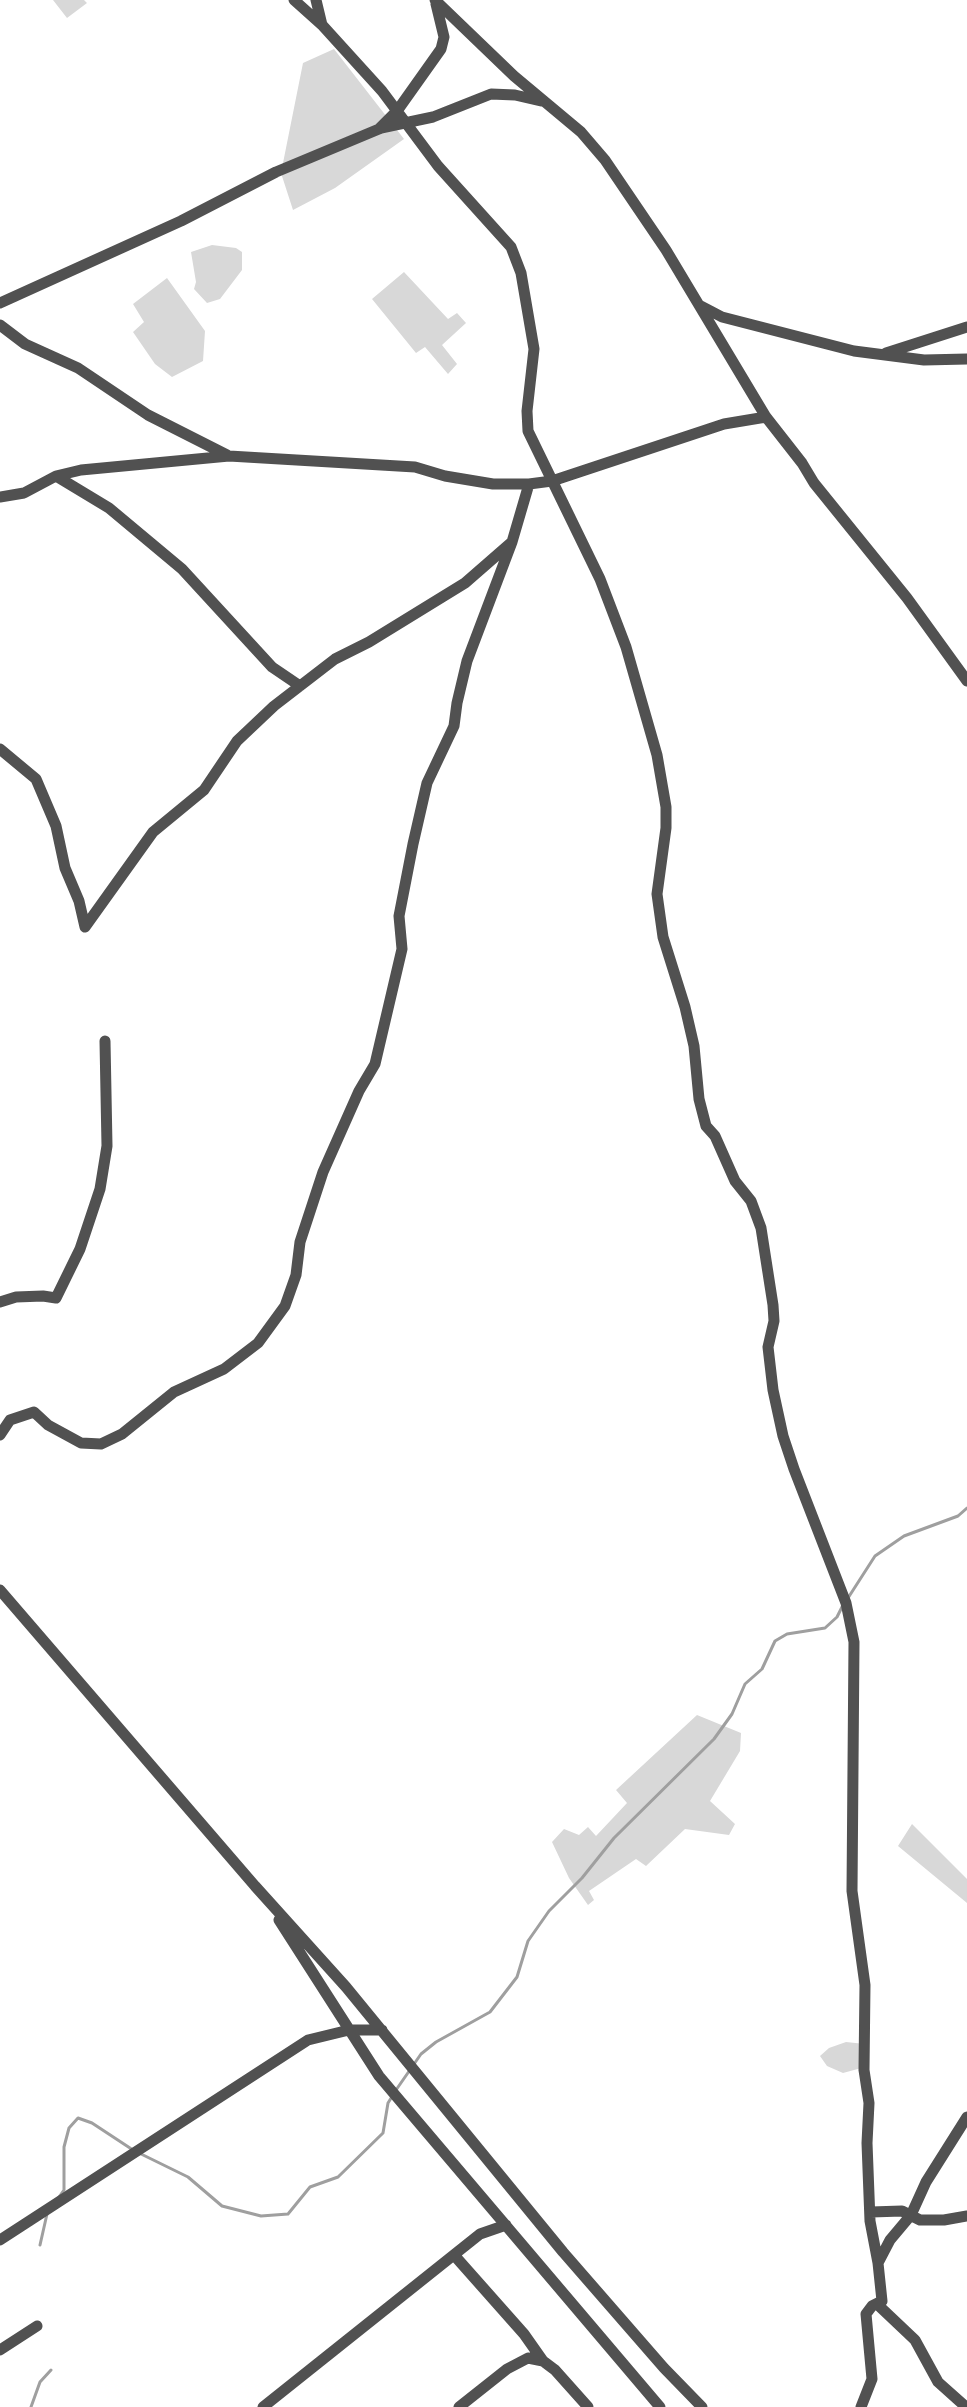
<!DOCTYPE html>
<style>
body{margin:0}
canvas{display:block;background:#fff}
</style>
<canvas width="967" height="2407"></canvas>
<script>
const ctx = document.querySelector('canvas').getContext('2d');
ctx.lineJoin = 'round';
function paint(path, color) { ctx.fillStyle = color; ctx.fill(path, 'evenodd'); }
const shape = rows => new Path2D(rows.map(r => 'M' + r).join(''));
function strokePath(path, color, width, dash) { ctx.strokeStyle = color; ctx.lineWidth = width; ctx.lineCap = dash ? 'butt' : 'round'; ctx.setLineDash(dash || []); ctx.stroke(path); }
const green = shape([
 [53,0,84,0,87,3,67,18],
 [334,49,404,139,335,188,293,210,281,173,303,63],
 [212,245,236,248,242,252,242,270,220,299,207,303,194,289,196,282,191,252],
 [404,272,448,319,457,313,466,323,442,345,457,364,448,374,425,347,416,353,372,299],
 [167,278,205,331,203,361,172,377,155,364,133,332,144,322,133,304],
 [697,1715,741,1733,740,1751,710,1801,735,1824,729,1835,685,1829,646,1866,636,1859,589,1891,594,1900,588,1905,569,1878,552,1842,564,1829,579,1835,588,1827,596,1836,627,1803,616,1790],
 [912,1824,967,1879,967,1903,898,1846],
 [846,2042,865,2044,865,2067,843,2073,827,2066,820,2056,829,2048]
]);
const stream = shape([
 [848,1598,875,1556,904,1536,958,1516,967,1508],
 [396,2090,421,2054,436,2042,490,2012,517,1977,528,1941,549,1911,582,1878,614,1838,714,1739,732,1714,745,1684,762,1669,775,1641,787,1634,825,1628,837,1617,843,1605],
 [139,2153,188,2177,222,2206,261,2216,288,2214,310,2187,338,2177,383,2133,388,2103,393,2095],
 [59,2197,64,2190,64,2147,69,2128,78,2118,92,2123,133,2150],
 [40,2245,47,2214],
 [31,2407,40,2382,51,2370]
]);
const minor = shape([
 [294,0,323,26,382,91,438,166,511,247,521,273,534,349,527,411,528,431,600,579,626,647,657,755,666,807,666,828,657,894,663,937,685,1007,694,1046,699,1099,706,1126,715,1136,735,1181,751,1201,761,1228,773,1305,774,1321,768,1347,773,1390,783,1436,794,1469,846,1603,854,1642,852,1891,865,1985,864,2070,869,2103,867,2143,870,2221,878,2263,882,2301,872,2306,866,2314,872,2379,861,2407],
 [316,0,322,25],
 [435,0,514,76,581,132,605,160,666,250,766,417,802,463,814,483,907,598,967,681],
 [381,128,433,117,491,94,515,95,541,101],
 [0,303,181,221,276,172,379,129,397,111,441,49,444,37,436,4],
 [701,306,722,317,854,351,924,360,967,359],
 [0,325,25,344,78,368,148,415,227,455],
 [886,353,967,327],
 [56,476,109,508,182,569,272,667,300,686],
 [0,497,24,493,56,476,81,470,229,456,415,467,445,476,493,484,529,484,552,481,724,424,766,417],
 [0,749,36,779,56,826,65,868,79,901,85,927],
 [85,927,153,832,204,790,237,741,274,706,335,659,369,642,465,583,512,542,529,484],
 [0,1302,16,1297,43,1296,56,1298,80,1249,100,1189,107,1146,105,1041],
 [0,1435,10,1420,34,1412,48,1425,81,1443,101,1444,122,1434,174,1392,224,1369,258,1343,285,1306,296,1275,300,1242,323,1172,359,1091,375,1064,402,949,399,916,413,844,427,783,454,726,457,703,467,661,512,542],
 [0,1590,255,1886,346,1987,563,2252,664,2368,702,2407],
 [279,1920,379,2076,660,2407],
 [871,2212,902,2211,920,2220,944,2220,967,2216],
 [0,2240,308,2040,349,2030,382,2030],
 [454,2255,524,2334,543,2361],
 [878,2263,890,2240,911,2215,926,2182,967,2117],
 [877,2304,915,2340,938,2382,966,2407],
 [0,2350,37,2326],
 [263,2407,480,2234,506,2225],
 [459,2407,507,2369,528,2358,543,2361,555,2370,588,2407]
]);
paint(green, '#d8d8d8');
strokePath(stream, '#9f9f9f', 3);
strokePath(minor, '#515151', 11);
</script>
